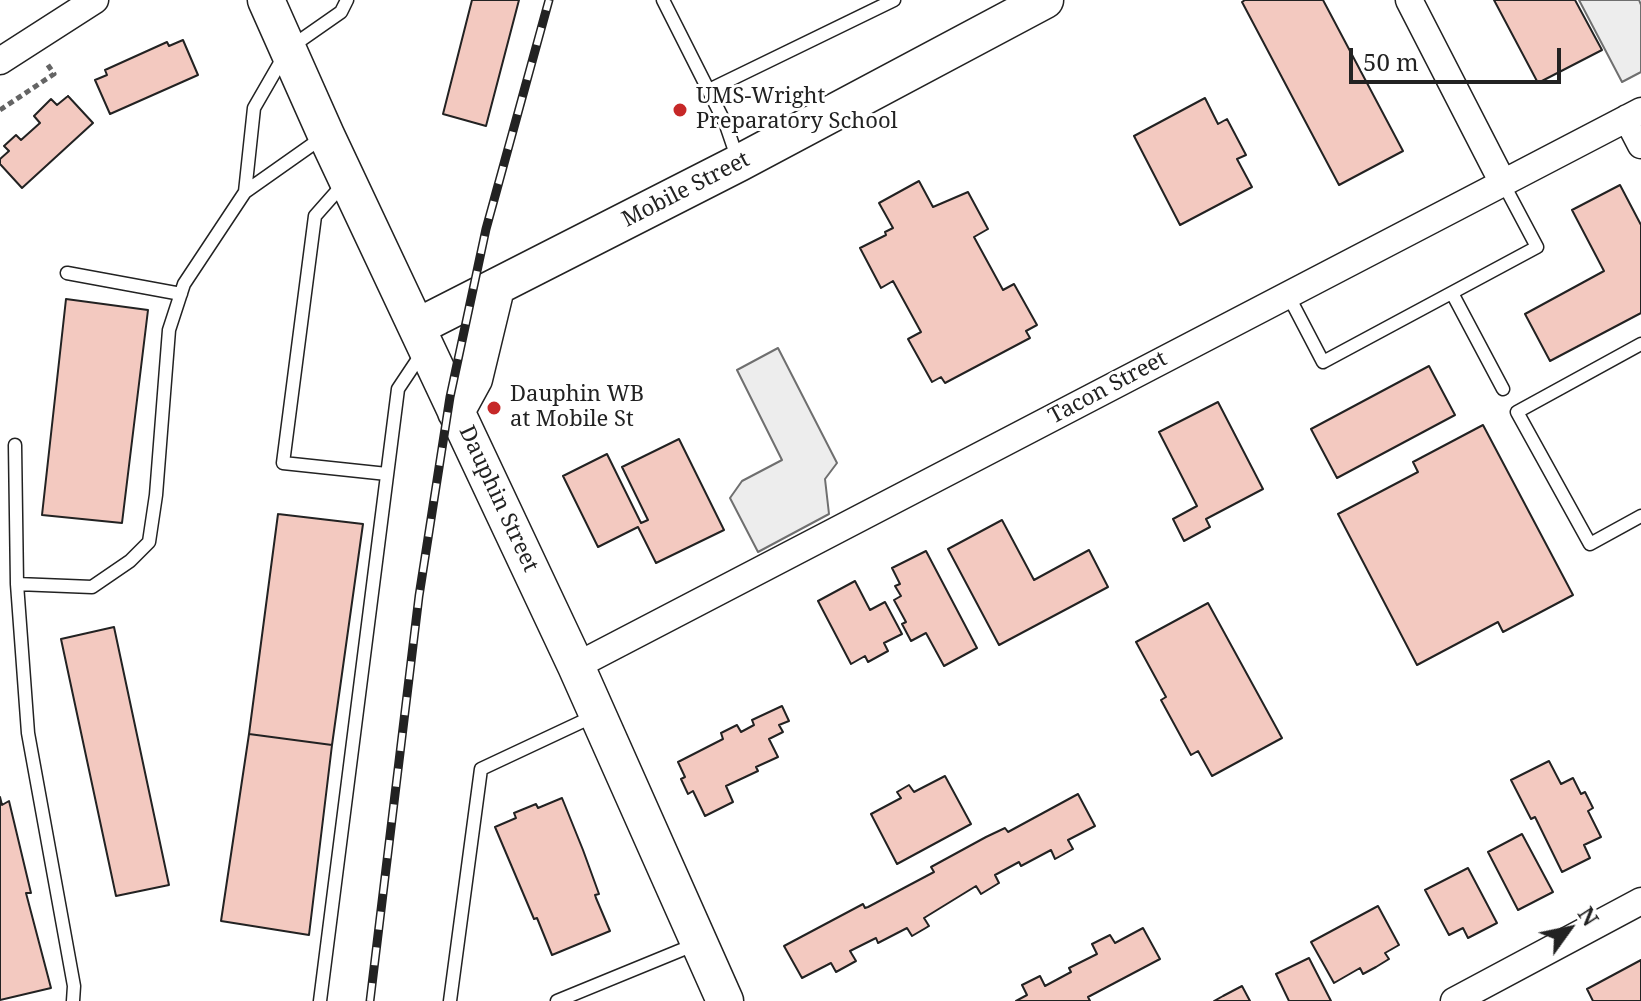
<!DOCTYPE html>
<style>
body{margin:0}
#map{position:relative;width:1641px;height:1001px;overflow:hidden;background:#fff;font-family:"Noto Serif",serif}
canvas{display:block}
.north{position:absolute;left:1529px;top:889px;width:80px;height:80px;-webkit-text-stroke:6px #fff;paint-order:stroke;rotate:57deg;font-size:22px;font-weight:700;line-height:32px;text-align:center;color:#222}
.north::after{content:'';display:block;margin:auto;width:28px;height:36px;background:#222;clip-path:polygon(50% 0,100% 100%,50% 72%,0 100%)}
.scale{position:absolute;left:1349px;top:48px;width:212px;height:36px;box-sizing:border-box;border:4px solid #222;border-top:0;padding-left:10px;font-size:24px;line-height:28px;white-space:nowrap;color:#222;-webkit-text-stroke:6px #fff;paint-order:stroke}
</style>
<div id="map">
<canvas width="1641" height="1001"></canvas>
<div class="north">N</div>
<div class="scale">50 m</div>
</div>
<script>
const ctx = document.querySelector('canvas').getContext('2d');
ctx.lineJoin = 'round';
function paint(path, color) { ctx.fillStyle = color; ctx.fill(path, 'evenodd'); }
const shape = rows => new Path2D(rows.map(r => 'M' + r).join(''));
function strokePath(path, color, width, dash) { ctx.strokeStyle = color; ctx.lineWidth = width; ctx.lineCap = dash ? 'butt' : 'round'; ctx.setLineDash(dash || []); ctx.stroke(path); }
function drawText(font, color, halo, rows, align = 'center') {
  ctx.font = font + ' "Noto Serif",serif'; ctx.lineWidth = 6; ctx.setLineDash([]); ctx.textBaseline = 'middle'; ctx.strokeStyle = halo; ctx.fillStyle = color; for (const [text, x, y, turn = 0] of rows) {
    ctx.save(); ctx.translate(x, y); ctx.rotate((+turn || 0) * Math.PI / 180); ctx.textAlign = isNaN(turn) ? turn : align; if (halo) ctx.strokeText(text, 0, 0); ctx.fillText(text, 0, 0); ctx.restore();
  }
}
const parking = shape([
 [1579,0,1639,0,1641,5,1641,72,1622,82,1579,0],
 [778,348,837,463,825,479,829,514,758,552,730,498,742,481,782,460,737,370,778,348]
]);
const building = shape([
 [472,0,519,0,486,126,443,114,472,0],
 [1245,0,1323,0,1403,151,1339,185,1242,2,1245,0],
 [1494,0,1575,0,1602,50,1538,83,1494,0],
 [183,40,198,75,110,114,95,80,107,75,105,70,167,42,169,46,183,40],
 [68,96,93,123,22,188,0,164,0,159,9,151,4,146,16,135,21,140,40,123,34,116,51,99,57,105,68,96],
 [1205,98,1218,124,1227,119,1246,155,1237,159,1252,187,1180,225,1134,136,1205,98],
 [919,181,933,207,968,192,988,229,974,237,1003,290,1014,284,1037,325,1026,331,1030,338,945,383,941,377,932,382,908,339,921,332,893,281,881,288,860,248,886,235,885,232,893,228,879,203,919,181],
 [1620,185,1641,225,1641,313,1550,361,1525,314,1604,271,1572,210,1620,185],
 [66,299,148,310,122,523,42,515,66,299],
 [1429,366,1455,415,1337,478,1311,429,1429,366],
 [1218,402,1263,489,1206,519,1210,527,1184,541,1173,519,1197,506,1159,432,1218,402],
 [1483,425,1573,595,1503,632,1498,622,1417,665,1338,514,1418,472,1413,462,1483,425],
 [679,439,724,530,656,563,638,527,598,547,563,476,607,454,641,523,648,520,622,467,679,439],
 [278,514,363,524,332,745,249,734,278,514],
 [1002,520,1034,580,1089,550,1108,587,999,645,948,549,1002,520],
 [926,551,977,648,944,666,926,633,911,641,902,624,906,622,894,600,901,596,895,586,900,584,892,568,926,551],
 [855,581,870,610,885,602,902,634,884,643,888,651,868,662,865,656,851,664,818,601,855,581],
 [1208,603,1282,738,1212,776,1198,751,1191,755,1161,700,1166,697,1136,642,1208,603],
 [114,627,169,885,116,896,61,639,114,627],
 [782,706,789,721,779,725,783,732,769,739,778,757,756,767,758,771,726,786,733,802,705,816,693,791,688,794,681,779,685,777,678,762,723,739,721,733,737,725,741,732,754,725,752,720,782,706],
 [249,734,332,745,309,935,221,921,249,734],
 [1549,761,1561,784,1573,778,1581,794,1585,792,1593,808,1588,811,1601,837,1584,845,1590,858,1562,872,1535,817,1531,819,1511,780,1549,761],
 [945,776,971,824,897,864,871,814,901,798,897,792,909,785,914,792,945,776],
 [1078,794,1095,826,1068,840,1073,849,1055,859,1051,850,1021,866,1019,862,995,875,999,883,981,894,976,886,924,918,929,926,924,929,912,936,907,928,878,943,876,938,850,951,856,961,836,972,831,963,802,978,784,946,863,904,865,908,868,907,934,872,931,867,986,837,1005,828,1008,832,1078,794],
 [0,797,2,805,9,801,31,893,26,893,51,988,0,1000,0,797],
 [562,798,583,850,599,894,595,895,596,898,610,931,552,955,537,918,534,919,495,827,516,818,514,813,536,804,538,808,562,798],
 [1522,834,1553,892,1518,910,1488,852,1522,834],
 [1468,868,1497,923,1468,938,1463,928,1449,935,1425,890,1468,868],
 [1378,906,1399,945,1385,953,1389,959,1376,967,1363,974,1360,968,1334,983,1311,942,1378,906],
 [1143,928,1160,959,1088,997,1090,1001,1016,1001,1027,995,1022,985,1040,976,1045,986,1071,972,1069,968,1097,954,1092,944,1110,935,1115,943,1143,928],
 [1309,958,1331,1001,1289,1001,1276,974,1309,958],
 [1641,960,1641,1001,1593,1001,1587,989,1641,960],
 [1242,986,1250,1001,1214,1001,1223,996,1242,986]
]);
const path = shape([
 [0,110,54,74,46,62]
]);
const lane = shape([
 [663,0,726,125,738,160],
 [709,90,894,0],
 [345,182,315,216,283,463,387,474],
 [245,192,323,137],
 [67,273,181,294],
 [1452,293,1503,389],
 [1288,295,1323,362,1537,247,1503,183],
 [1641,344,1517,412,1590,544,1641,516],
 [15,445,17,584,28,733,74,986,73,1001],
 [17,584,92,587,130,561,149,542,156,495,169,330,184,284,245,192,254,108,288,49,341,12,347,0],
 [320,1001,398,389,422,353],
 [450,1001,481,769,594,716],
 [557,1001,696,944]
]);
const street = shape([
 [1409,0,1503,183],
 [0,61,95,0],
 [1627,118,1641,145],
 [576,666,1641,111],
 [1454,1001,1641,901]
]);
const secondary = shape([
 [266,0,326,135,576,666,725,1001],
 [417,327,739,163,1045,0],
 [456,412,474,379,496,288]
]);
const rail = shape([
 [370,1001,419,596,450,397,486,229,549,0]
]);
const markers = [
 [680,110,8,"#c62828"],
 [494,408,8,"#c62828"]
];
const poiNames = [
 ["UMS-Wright",696,97],
 ["Preparatory School",696,122],
 ["Dauphin WB",510,395],
 ["at Mobile St",510,420]
];
const streetNames = [
 ["Mobile Street",686,190,-27],
 ["Tacon Street",1108,388,-28],
 ["Dauphin Street",498,499,65]
];
paint(parking, '#ededed');
strokePath(parking, '#6f6f6f', 2);
paint(building, '#f3c9c0');
strokePath(building, '#222', 2);
strokePath(lane, '#222', 15);
strokePath(street, '#222', 29);
strokePath(secondary, '#222', 39);
strokePath(path, '#646464', 5, [6, 4]);
strokePath(lane, '#fff', 12);
strokePath(street, '#fff', 26);
strokePath(secondary, '#fff', 36);
strokePath(rail, '#222', 9);
strokePath(rail, '#fff', 6, [18]);
for (const [x, y, r, color] of markers) { const dot = new Path2D(); dot.arc(x, y, r, 0, 2 * Math.PI); ctx.fillStyle = color; ctx.fill(dot); strokePath(dot, '#fff', 3); }
drawText('22px', '#222', '#fff', poiNames, 'left');
drawText('22px', '#222', '#fff', streetNames);
</script>
